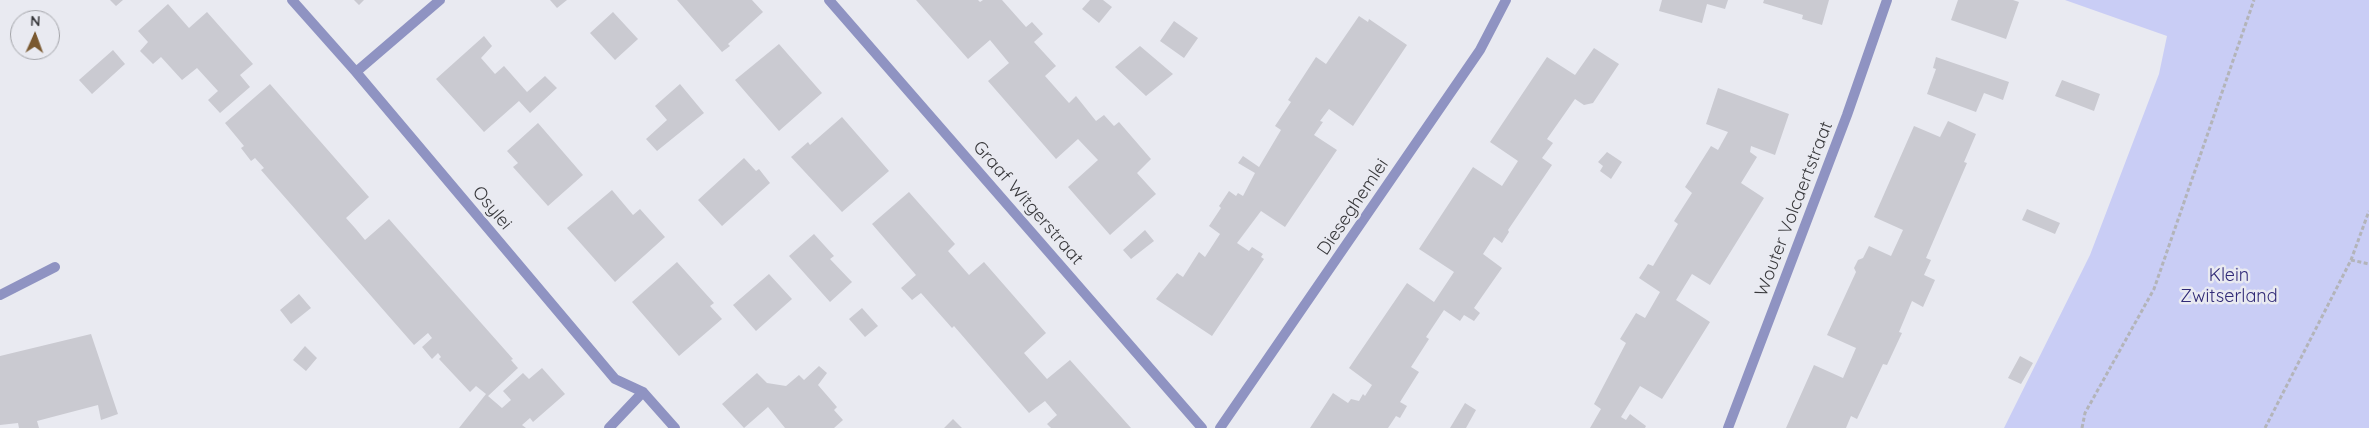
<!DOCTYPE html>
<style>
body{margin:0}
#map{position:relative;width:2369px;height:428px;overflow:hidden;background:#e9eaf1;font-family:Quicksand,sans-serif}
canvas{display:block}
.north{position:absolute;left:10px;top:10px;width:50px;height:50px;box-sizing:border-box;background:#e9eaf1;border:1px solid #a2a3a8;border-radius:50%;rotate:2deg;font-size:14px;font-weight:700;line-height:20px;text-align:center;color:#38383b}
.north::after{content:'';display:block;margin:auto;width:18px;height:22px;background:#7a5930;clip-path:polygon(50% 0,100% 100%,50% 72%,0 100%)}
</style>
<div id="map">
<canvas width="2369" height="428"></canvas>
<div class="north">N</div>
</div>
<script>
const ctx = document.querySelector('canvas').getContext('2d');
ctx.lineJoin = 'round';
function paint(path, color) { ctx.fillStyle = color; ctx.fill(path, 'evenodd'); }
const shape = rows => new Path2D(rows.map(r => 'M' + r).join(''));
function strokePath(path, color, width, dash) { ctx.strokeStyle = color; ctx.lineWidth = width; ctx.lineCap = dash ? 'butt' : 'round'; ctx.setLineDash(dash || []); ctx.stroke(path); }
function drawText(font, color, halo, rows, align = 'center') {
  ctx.font = font + ' Quicksand,sans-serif'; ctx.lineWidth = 5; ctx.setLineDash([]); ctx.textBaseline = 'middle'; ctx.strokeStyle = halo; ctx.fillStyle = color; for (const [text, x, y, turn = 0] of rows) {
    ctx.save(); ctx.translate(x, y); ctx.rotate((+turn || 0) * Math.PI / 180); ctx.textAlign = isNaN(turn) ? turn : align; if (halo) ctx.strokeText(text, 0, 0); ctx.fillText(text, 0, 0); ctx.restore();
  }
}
const green = shape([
 [2065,0,2369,0,2369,428,2004,428,2090,255,2159,74,2167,36]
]);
const building = shape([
 [110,0,123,0,116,6],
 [354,0,364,0,359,5],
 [550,0,567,0,557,8],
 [677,0,752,0,763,12,728,44,730,46,722,52],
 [916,0,978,0,980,2,983,0,1002,0,1026,27,1032,22,1043,34,1034,42,1056,66,1045,76,1069,103,1076,96,1096,121,1104,115,1114,126,1119,122,1151,159,1137,173,1156,194,1110,235,1068,187,1098,160,1078,139,1056,159,988,81,1009,63,990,40,968,59],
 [1090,0,1103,0,1112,7,1099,23,1082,9],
 [1662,0,1728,0,1725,9,1707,4,1702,23,1659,11],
 [1764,0,1829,0,1822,25,1802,19,1803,15,1763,3],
 [1958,0,2013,0,2019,2,2006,39,1951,20],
 [168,4,189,28,207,12,253,64,240,75,250,87,220,113,208,100,218,91,197,68,182,80,161,57,153,64,140,51,148,42,138,31],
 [613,12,638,39,615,60,590,33],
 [1359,16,1368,22,1369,19,1407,45,1353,126,1329,109,1320,121,1323,122,1314,135,1337,150,1285,227,1261,211,1237,243,1249,251,1252,247,1263,254,1261,257,1264,259,1212,336,1156,299,1177,273,1183,277,1199,252,1205,257,1220,234,1209,226,1221,208,1219,206,1229,191,1236,196,1238,193,1243,196,1255,173,1238,163,1243,156,1259,167,1281,130,1275,126,1291,102,1288,100,1316,57,1326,64],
 [1174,21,1198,38,1184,58,1160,41],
 [484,36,492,46,481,58,495,74,504,66,527,92,545,76,557,88,530,113,519,101,484,132,436,79],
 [779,44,822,93,779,131,735,80],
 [1140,46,1173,74,1146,96,1115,67],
 [1594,48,1619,64,1593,103,1584,105,1575,99,1547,139,1553,143,1542,158,1552,165,1508,230,1509,232,1502,243,1494,237,1483,254,1502,268,1474,308,1480,313,1474,321,1464,315,1460,321,1444,310,1426,337,1429,339,1411,367,1419,372,1400,402,1407,406,1400,418,1396,416,1388,428,1310,428,1333,393,1348,403,1351,399,1359,401,1363,394,1365,396,1372,385,1349,368,1407,283,1434,302,1454,272,1419,249,1473,167,1502,186,1518,161,1490,142,1547,57,1575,75],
 [113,50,125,64,92,94,79,80],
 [1936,57,2009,82,2003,100,1984,93,1976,112,1927,94,1936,69,1933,68],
 [2062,80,2100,94,2094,111,2055,96],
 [270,84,369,197,346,218,355,228,365,240,389,219,513,359,511,360,518,368,488,396,502,408,511,400,503,391,523,373,529,379,542,368,565,394,533,422,530,418,522,425,526,428,459,428,486,394,476,386,470,392,439,359,441,357,438,353,432,359,422,347,432,338,428,333,414,345,261,170,264,168,255,158,251,161,241,148,244,146,225,123],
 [680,84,704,113,657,151,646,139,667,120,655,106],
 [1718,88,1789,114,1775,155,1751,146,1750,152,1757,157,1741,183,1764,198,1710,285,1692,274,1676,300,1710,322,1662,399,1640,386,1621,417,1626,420,1630,414,1646,426,1645,428,1590,428,1601,409,1594,404,1626,343,1620,339,1636,313,1645,318,1660,292,1639,278,1648,264,1653,266,1678,224,1674,221,1692,193,1685,187,1711,146,1718,150,1728,132,1706,124],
 [842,117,889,171,842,212,791,157,808,142,810,145],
 [1948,121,1976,134,1964,162,1967,163,1926,258,1931,260,1924,275,1935,280,1923,307,1912,301,1899,332,1902,333,1887,365,1883,364,1857,419,1851,416,1846,428,1786,428,1814,365,1843,378,1856,348,1827,335,1856,272,1854,268,1858,260,1863,258,1869,246,1891,256,1903,230,1874,217,1914,126,1940,137],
 [538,123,583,175,548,206,513,167,518,163,507,151],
 [1607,152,1622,162,1611,179,1600,171,1603,166,1598,162],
 [744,158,756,171,759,169,770,183,722,226,698,200],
 [612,190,633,215,640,209,665,237,615,282,567,228],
 [909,192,955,244,948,251,969,275,984,262,1046,333,1024,353,1047,379,1070,360,1131,428,1051,428,1047,424,1057,415,1045,401,1029,413,954,326,952,328,921,293,912,300,901,288,916,275,872,224],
 [2027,209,2060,223,2055,234,2022,220],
 [1145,230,1154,241,1131,259,1123,250],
 [814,234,834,256,830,259,852,282,830,302,789,256],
 [677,262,714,303,710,306,722,319,679,356,632,302],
 [769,274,792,299,756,331,733,305],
 [299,294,311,308,291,324,280,310],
 [862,308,878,326,865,337,849,319],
 [91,334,118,414,101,420,98,405,37,421,39,428,19,428,18,423,0,425,0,356],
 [305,346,317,358,306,371,293,360],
 [2020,356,2033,363,2021,384,2008,378],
 [819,366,827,373,818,385,837,407,834,410,843,420,834,428,785,428,768,407,744,428,722,404,757,373,767,383,786,386,799,375,804,380],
 [1465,403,1476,410,1466,428,1450,428],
 [953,419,962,428,944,428]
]);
const path = shape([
 [2351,260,2369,264],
 [2082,428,2085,413,2154,289,2254,0],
 [2265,428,2351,260,2369,211]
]);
const street = shape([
 [292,0,356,72,615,379,643,392,675,428],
 [829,0,1202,428],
 [356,72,440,0],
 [0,295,55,267],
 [609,428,643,392],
 [1220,428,1480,50,1506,0],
 [1728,428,1847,115,1887,0]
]);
const streetNames = [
 ["Graaf Witgerstraat",1028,203,49],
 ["Dieseghemlei",1353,207,-56],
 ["Osylei",492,208,50],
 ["Wouter Volcaertstraat",1794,209,-69]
];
const parkNames = [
 ["Klein",2229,276],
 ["Zwitserland",2229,297]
];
paint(green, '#c9cdf5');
paint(building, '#cacad1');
strokePath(path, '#b3b4b9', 3, [4, 2.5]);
strokePath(street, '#8f93c2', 10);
drawText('18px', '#38383b', '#e9eaf1', streetNames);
drawText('18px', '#312b77', '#e9eaf1', parkNames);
</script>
